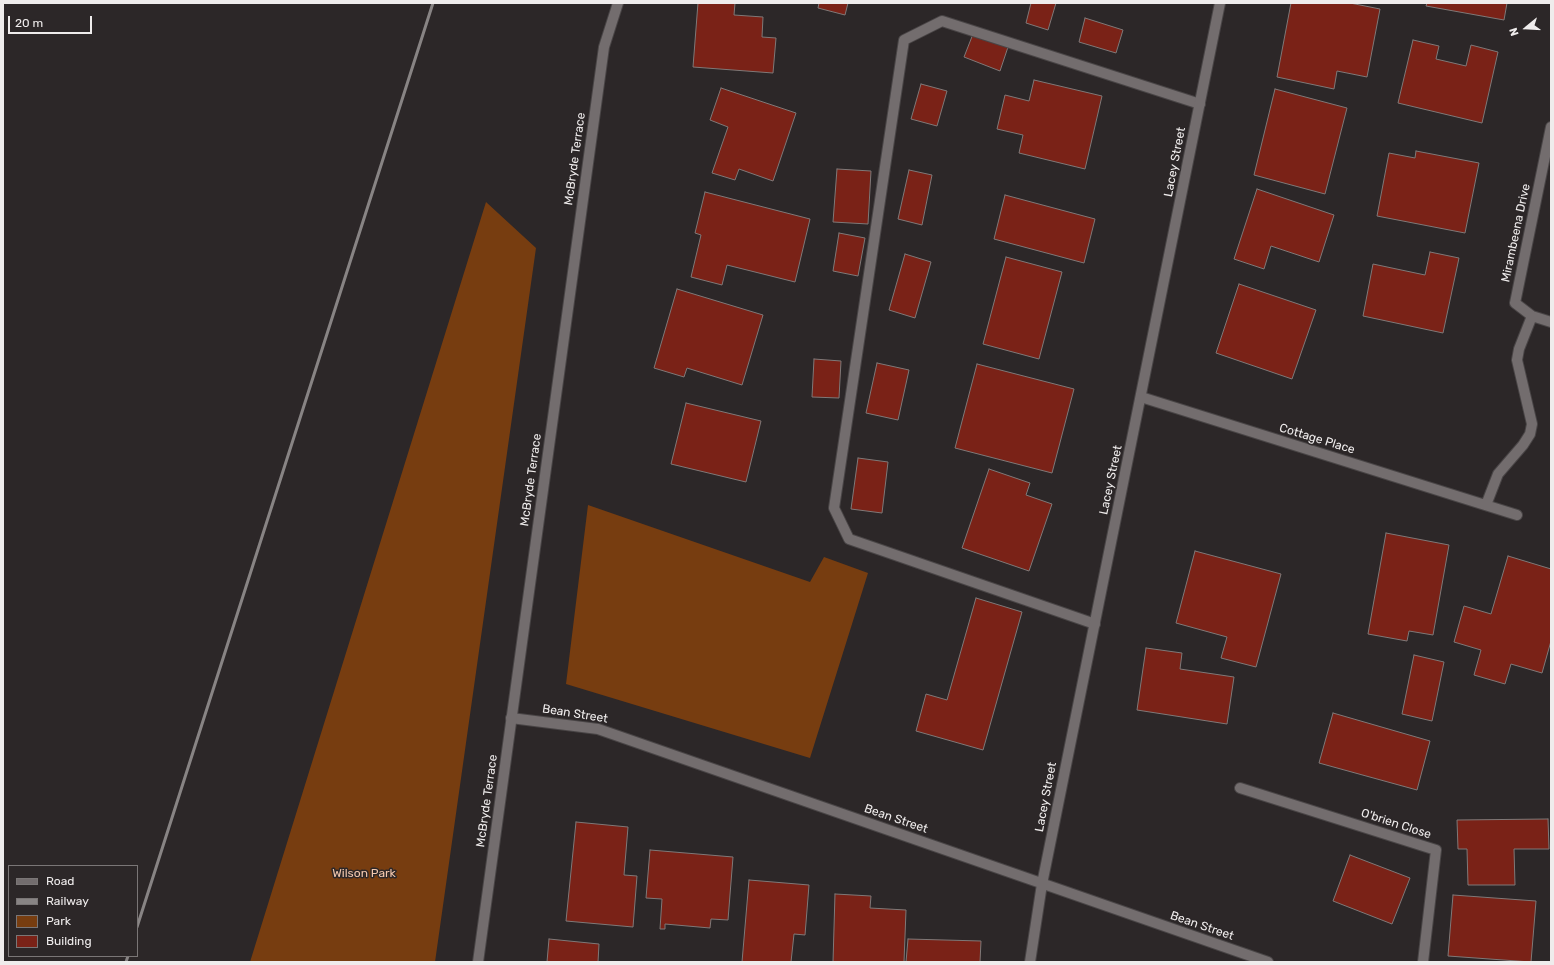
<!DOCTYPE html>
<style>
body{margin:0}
#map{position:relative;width:1554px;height:965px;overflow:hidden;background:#2c2728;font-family:Rubik,sans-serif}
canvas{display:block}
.frame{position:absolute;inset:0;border:4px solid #efecec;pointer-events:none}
.legend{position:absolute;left:8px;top:865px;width:130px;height:92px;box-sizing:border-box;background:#2c2728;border:1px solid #7a7676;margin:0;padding:5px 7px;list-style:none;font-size:12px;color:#efecec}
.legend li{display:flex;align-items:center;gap:8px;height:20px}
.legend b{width:20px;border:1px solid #7a7676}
.north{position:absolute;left:1506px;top:8px;width:40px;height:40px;-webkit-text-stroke:3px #2c2728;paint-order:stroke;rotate:252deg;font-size:11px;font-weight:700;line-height:16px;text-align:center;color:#efecec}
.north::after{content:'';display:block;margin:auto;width:14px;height:18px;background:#efecec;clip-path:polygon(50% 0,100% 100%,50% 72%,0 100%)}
.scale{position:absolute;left:8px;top:16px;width:84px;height:18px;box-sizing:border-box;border:2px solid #efecec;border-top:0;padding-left:5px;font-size:12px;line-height:14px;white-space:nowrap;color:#efecec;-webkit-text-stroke:3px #2c2728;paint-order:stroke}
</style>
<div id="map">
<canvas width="1554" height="965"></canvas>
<div class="frame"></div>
<ul class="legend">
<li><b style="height:5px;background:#736d6e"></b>Road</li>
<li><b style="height:5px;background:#888484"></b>Railway</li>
<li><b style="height:11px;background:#773d10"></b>Park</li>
<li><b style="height:11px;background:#7a2217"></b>Building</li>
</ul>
<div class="north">N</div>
<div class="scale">20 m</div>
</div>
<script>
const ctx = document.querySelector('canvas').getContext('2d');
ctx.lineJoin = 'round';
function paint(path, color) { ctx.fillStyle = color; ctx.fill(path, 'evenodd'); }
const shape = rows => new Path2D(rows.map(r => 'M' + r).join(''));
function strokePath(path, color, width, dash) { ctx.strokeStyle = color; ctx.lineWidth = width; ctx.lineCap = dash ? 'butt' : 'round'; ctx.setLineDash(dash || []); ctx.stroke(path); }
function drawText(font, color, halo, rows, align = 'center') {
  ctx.font = font + ' Rubik,sans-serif'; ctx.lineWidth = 3; ctx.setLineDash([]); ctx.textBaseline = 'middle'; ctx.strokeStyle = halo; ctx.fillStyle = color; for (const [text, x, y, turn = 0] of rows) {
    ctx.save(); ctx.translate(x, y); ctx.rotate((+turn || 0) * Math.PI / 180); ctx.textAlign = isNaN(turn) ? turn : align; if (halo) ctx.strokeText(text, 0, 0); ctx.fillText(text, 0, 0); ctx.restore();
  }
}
const green = shape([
 [486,202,536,248,435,962,250,962],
 [588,505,810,582,824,557,868,573,810,758,566,684]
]);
const building = shape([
 [698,3,735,3,734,15,763,17,762,37,776,38,773,73,693,67,698,3],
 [819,3,848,3,845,15,818,8,819,3],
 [1031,3,1056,3,1048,30,1026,23,1031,3],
 [1291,3,1350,3,1380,9,1367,77,1337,71,1334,89,1277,77,1291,3],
 [1427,3,1507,3,1504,20,1426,6,1427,3],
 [1085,18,1123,30,1116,53,1079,42,1085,18],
 [973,34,1008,47,1000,71,964,57,973,34],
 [1413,40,1439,46,1436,59,1466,66,1471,45,1498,52,1482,123,1398,103,1413,40],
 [1034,80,1102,96,1085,169,1019,153,1023,135,997,129,1005,95,1029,101,1034,80],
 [921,84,947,91,937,126,911,119,921,84],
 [721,88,796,113,773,181,739,169,735,180,712,173,728,127,710,120,721,88],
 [1275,89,1347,108,1325,194,1254,175,1275,89],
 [1416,151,1479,163,1465,233,1377,216,1389,153,1415,158,1416,151],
 [837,169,871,171,868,224,833,222,837,169],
 [909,170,932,175,922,225,898,219,909,170],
 [1257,189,1334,215,1319,262,1271,246,1264,269,1234,259,1257,189],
 [705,192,810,219,795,282,727,265,722,285,691,277,701,235,695,233,705,192],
 [1005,195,1095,219,1084,263,994,239,1005,195],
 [839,233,865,238,858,276,833,271,839,233],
 [1430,252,1459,258,1443,333,1363,316,1373,264,1425,275,1430,252],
 [905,254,931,262,915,318,889,310,905,254],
 [1006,257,1062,272,1039,359,983,344,1006,257],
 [1239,284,1316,310,1292,379,1216,353,1239,284],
 [677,289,763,315,742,385,687,368,684,377,654,368,677,289],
 [814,359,841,361,839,398,812,397,814,359],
 [877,363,909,370,898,420,866,413,877,363],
 [977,364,1074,389,1052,473,955,448,977,364],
 [686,403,761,421,746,482,671,464,686,403],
 [858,458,888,462,882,513,851,509,858,458],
 [989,469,1030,483,1026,495,1052,504,1029,571,962,548,989,469],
 [1386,533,1449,545,1433,635,1409,631,1407,641,1368,634,1386,533],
 [1195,551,1281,574,1256,667,1221,658,1227,637,1176,623,1195,551],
 [1508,556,1551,569,1551,641,1542,673,1511,664,1505,684,1474,675,1481,650,1454,642,1464,606,1491,614,1508,556],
 [976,598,1022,612,983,750,916,731,926,694,947,700,976,598],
 [1146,648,1182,653,1180,669,1234,677,1227,724,1137,710,1146,648],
 [1414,655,1444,662,1432,721,1402,714,1414,655],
 [1333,713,1430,741,1417,790,1319,763,1333,713],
 [1548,819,1549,849,1514,849,1515,885,1468,885,1467,849,1458,849,1457,820,1548,819],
 [576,822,628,827,624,875,637,876,633,927,566,921,576,822],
 [650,850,733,857,728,920,711,919,710,928,665,924,665,929,660,929,662,899,646,898,650,850],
 [1350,855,1410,878,1392,924,1333,901,1350,855],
 [749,880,809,885,805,935,794,934,791,962,742,962,749,880],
 [835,894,871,896,870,908,906,910,904,962,833,962,835,894],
 [1453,895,1536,901,1531,962,1448,956,1453,895],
 [549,939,599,944,598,962,547,962,549,939],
 [908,939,981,941,980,962,906,962,908,939]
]);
const service = shape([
 [1095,624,849,539,834,508,904,40,942,21,1200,104]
]);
const minor = shape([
 [1551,127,1515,303,1532,316,1551,322],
 [1141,397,1517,515],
 [1486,505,1498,474,1523,445,1530,434,1532,424,1517,360,1519,349,1532,316],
 [511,718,598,729,1268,962],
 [1240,788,1436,850,1423,962],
 [1030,962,1042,884,1220,3]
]);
const secondary = shape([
 [478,962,604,47,618,3]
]);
const rail = shape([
 [137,927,433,3],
 [126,962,128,956]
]);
const streetNames = [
 ["McBryde Terrace",575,159,-82],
 ["Lacey Street",1175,162,-79],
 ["Mirambeena Drive",1516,233,-78],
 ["Cottage Place",1317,439,17],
 ["McBryde Terrace",531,480,-82],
 ["Lacey Street",1111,480,-78],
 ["Bean Street",575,714,9],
 ["Lacey Street",1046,797,-79],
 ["McBryde Terrace",487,801,-82],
 ["Bean Street",896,819,19],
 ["O'brien Close",1396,824,18],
 ["Bean Street",1202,926,19]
];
const parkNames = [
 ["Wilson Park",364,874]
];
paint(green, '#773d10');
paint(building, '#7a2217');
strokePath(building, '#7f7978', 1);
strokePath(service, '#494546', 12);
strokePath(minor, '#494546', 12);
strokePath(secondary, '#494546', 12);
strokePath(service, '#736d6e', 10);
strokePath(minor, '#736d6e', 10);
strokePath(secondary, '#736d6e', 10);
strokePath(rail, '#888484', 3);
drawText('12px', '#efecec', '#2c2728', streetNames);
drawText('12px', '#f5c9ae', '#2c2728', parkNames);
</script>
